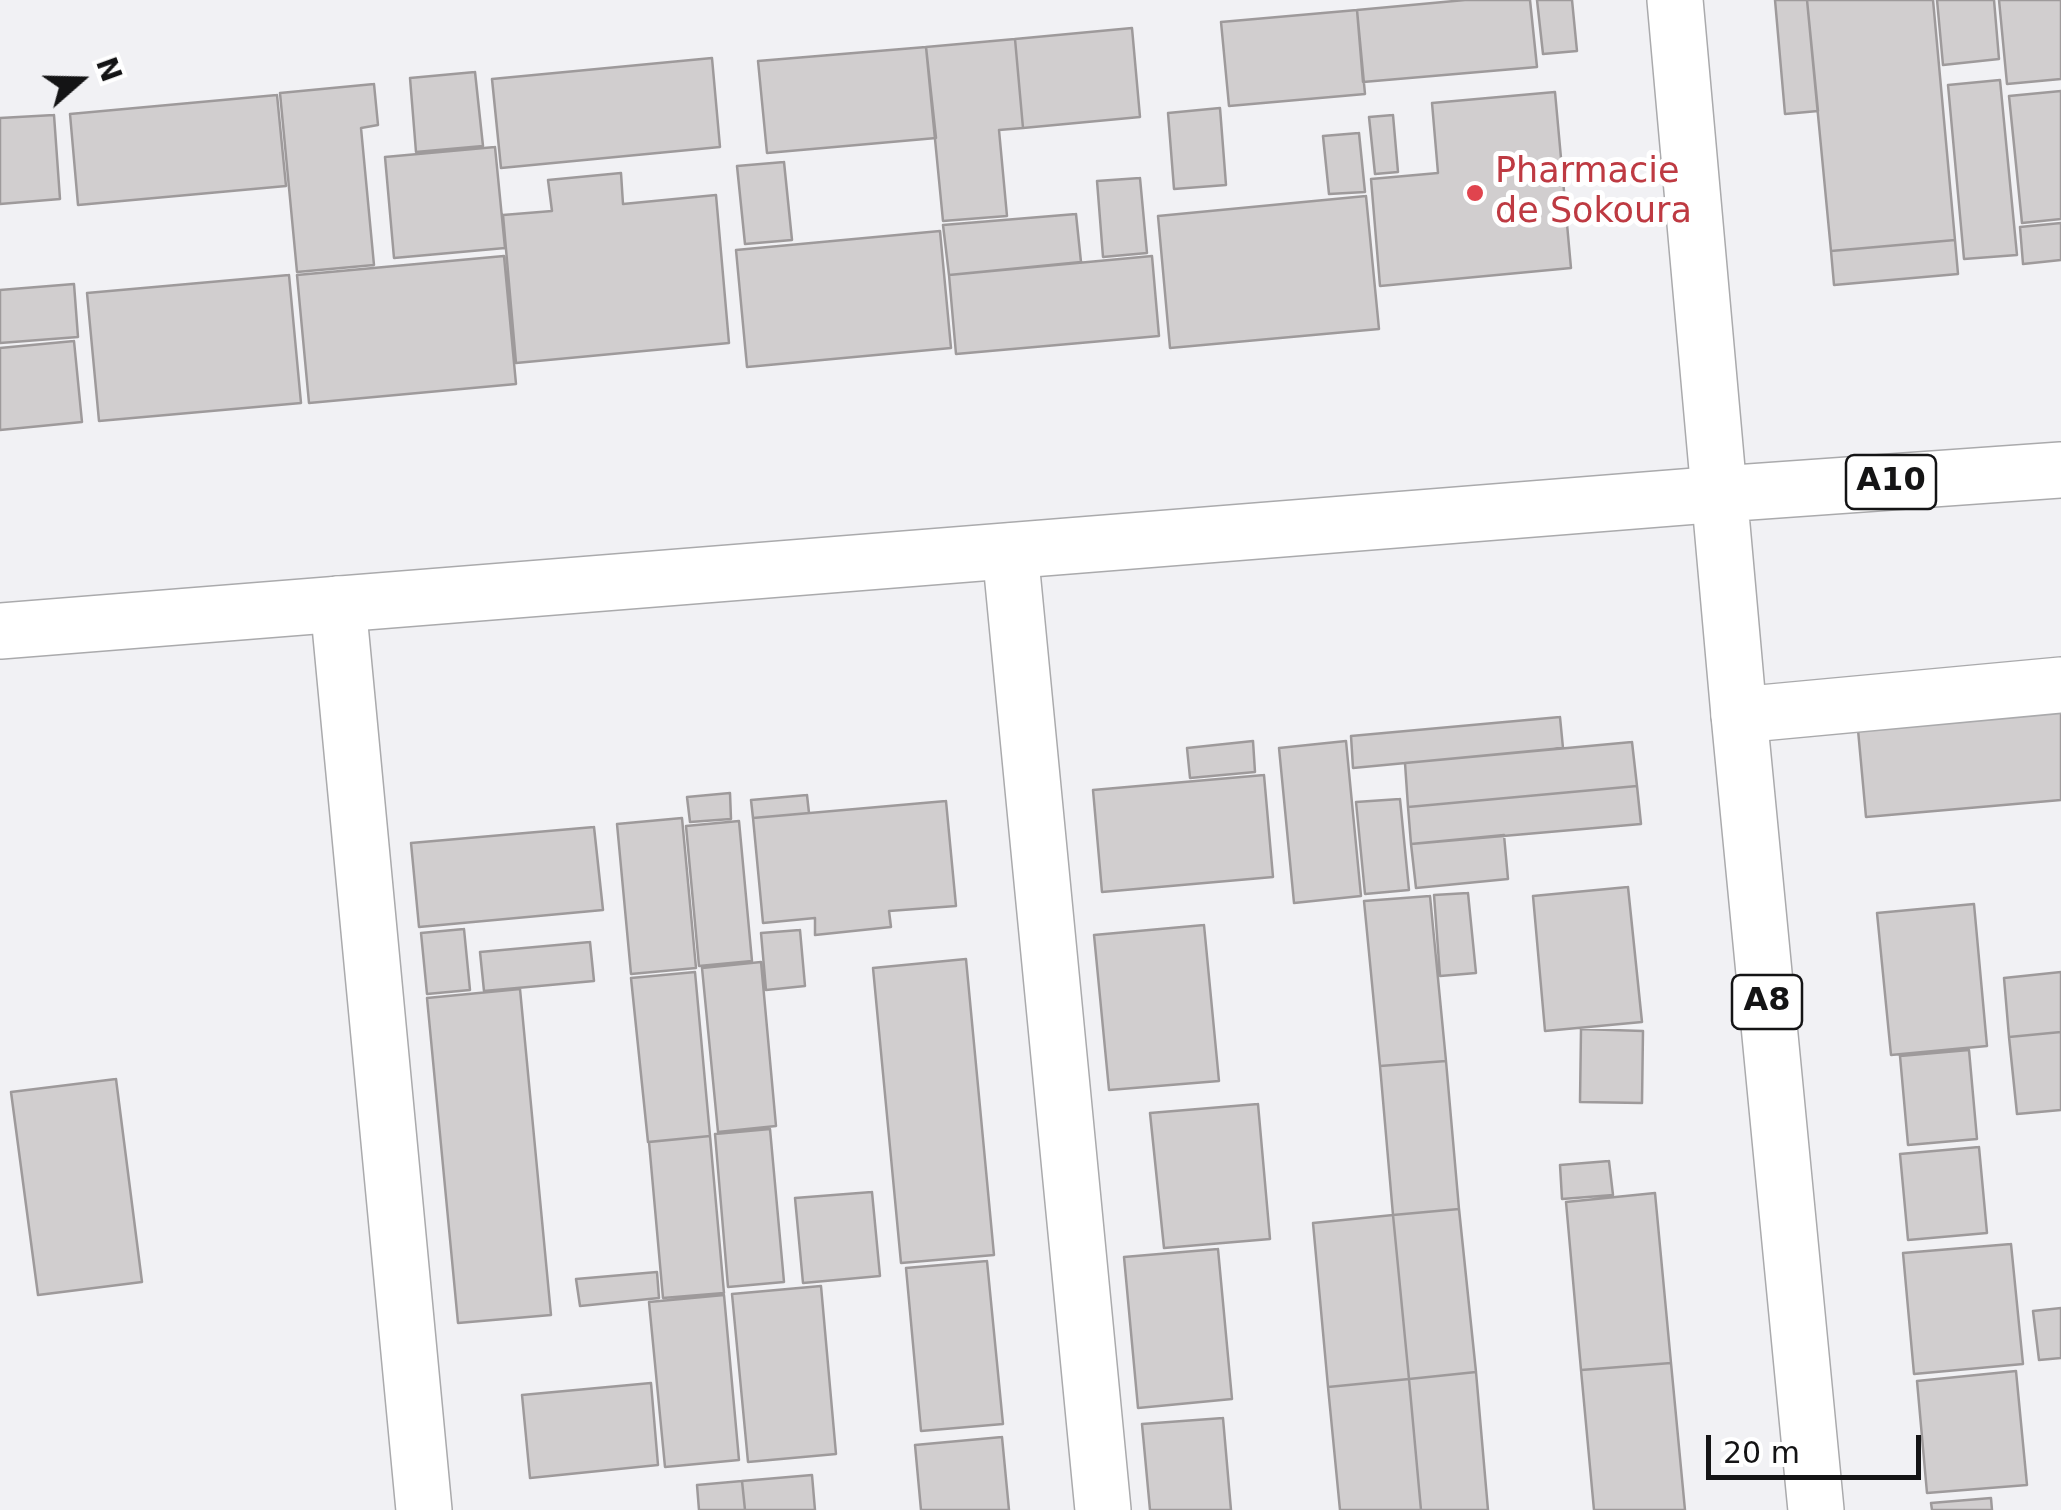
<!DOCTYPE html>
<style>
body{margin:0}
#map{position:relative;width:2061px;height:1510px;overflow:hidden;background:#f1f1f4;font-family:"DejaVu Sans",sans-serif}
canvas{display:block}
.north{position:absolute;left:30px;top:30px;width:100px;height:100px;-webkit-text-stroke:8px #fff;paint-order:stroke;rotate:70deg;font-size:28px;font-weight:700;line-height:40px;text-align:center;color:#141415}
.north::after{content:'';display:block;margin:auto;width:35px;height:45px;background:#141415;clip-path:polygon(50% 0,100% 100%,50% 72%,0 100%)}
.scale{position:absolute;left:1706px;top:1435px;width:215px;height:45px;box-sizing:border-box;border:5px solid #141415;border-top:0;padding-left:12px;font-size:30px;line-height:35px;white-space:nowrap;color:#141415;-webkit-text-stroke:8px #fff;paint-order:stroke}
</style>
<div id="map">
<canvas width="2061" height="1510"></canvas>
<div class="north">N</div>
<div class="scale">20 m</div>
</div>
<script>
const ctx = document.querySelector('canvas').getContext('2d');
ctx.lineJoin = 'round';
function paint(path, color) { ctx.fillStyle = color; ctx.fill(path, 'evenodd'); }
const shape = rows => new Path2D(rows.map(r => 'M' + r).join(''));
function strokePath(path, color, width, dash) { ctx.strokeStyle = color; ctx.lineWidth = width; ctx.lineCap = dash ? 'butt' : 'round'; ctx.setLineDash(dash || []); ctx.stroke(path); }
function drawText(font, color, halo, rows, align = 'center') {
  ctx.font = font + ' "DejaVu Sans",sans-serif'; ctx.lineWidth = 10; ctx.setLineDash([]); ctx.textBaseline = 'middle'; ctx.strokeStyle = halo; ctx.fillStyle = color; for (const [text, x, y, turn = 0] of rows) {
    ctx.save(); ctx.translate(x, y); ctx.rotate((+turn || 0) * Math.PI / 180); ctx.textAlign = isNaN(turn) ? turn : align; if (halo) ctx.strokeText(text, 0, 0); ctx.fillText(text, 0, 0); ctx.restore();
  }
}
const building = shape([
 [1465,0,1530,0,1537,67,1363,82,1357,10,1465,0],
 [1537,0,1572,0,1577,51,1543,54,1537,0],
 [1775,0,1807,0,1818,111,1785,114,1775,0],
 [1807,0,1933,0,1955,240,1831,251,1807,0],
 [1937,0,1994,0,1999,59,1943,65,1937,0],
 [1999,0,2061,0,2061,79,2007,84,1999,0],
 [1357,10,1365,94,1229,106,1221,22,1357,10],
 [1132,28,1140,117,1023,128,1015,39,1132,28],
 [1015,39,1023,128,999,130,1007,216,943,221,926,47,1015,39],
 [926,47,936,138,767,153,758,61,926,47],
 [712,58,720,147,501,168,492,79,712,58],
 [475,72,483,146,416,152,410,78,475,72],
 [2000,80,2017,255,1964,259,1948,85,2000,80],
 [374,84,378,125,361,128,374,265,297,272,280,93,374,84],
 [2061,91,2061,219,2022,223,2009,96,2061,91],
 [1555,92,1571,268,1380,286,1371,179,1438,173,1432,103,1555,92],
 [277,95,286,186,78,205,70,114,277,95],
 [1220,108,1226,185,1174,189,1168,113,1220,108],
 [54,115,60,199,0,204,0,118,54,115],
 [1393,115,1398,172,1375,174,1369,117,1393,115],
 [1359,133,1365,192,1329,194,1323,136,1359,133],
 [495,147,505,248,394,258,385,157,495,147],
 [784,162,792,240,745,244,737,166,784,162],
 [621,173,623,204,716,195,729,343,516,363,503,215,552,211,548,180,621,173],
 [1140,178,1147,253,1103,257,1097,181,1140,178],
 [1366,196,1379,329,1170,348,1158,216,1366,196],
 [1076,214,1081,262,949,275,943,225,1076,214],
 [2061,223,2061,260,2023,264,2020,227,2061,223],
 [940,231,951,348,747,367,736,250,940,231],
 [1955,240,1958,274,1834,285,1831,251,1955,240],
 [504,256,516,384,309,403,297,275,504,256],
 [1152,256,1159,336,956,354,949,275,1152,256],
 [289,275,301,403,99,421,87,293,289,275],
 [74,284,78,337,0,343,0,290,74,284],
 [74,341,82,422,0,430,0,348,74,341],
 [2061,700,2061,800,1866,817,1857,719,2061,700],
 [1560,717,1563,748,1353,768,1351,736,1560,717],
 [1253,741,1255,772,1190,778,1187,748,1253,741],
 [1346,741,1361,896,1294,903,1279,748,1346,741],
 [1632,742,1637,786,1408,807,1405,763,1632,742],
 [1264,775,1273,877,1102,892,1093,790,1264,775],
 [1637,786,1641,824,1411,844,1408,807,1637,786],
 [730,793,731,819,690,822,687,797,730,793],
 [807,795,809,813,753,818,751,800,807,795],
 [1400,799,1409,890,1365,894,1356,802,1400,799],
 [946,801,956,906,889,911,891,927,815,935,815,918,763,923,753,818,946,801],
 [682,818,696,968,631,974,617,824,682,818],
 [739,821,752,961,699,966,686,826,739,821],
 [594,827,603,910,419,927,411,843,594,827],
 [1504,835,1508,879,1416,888,1411,844,1504,835],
 [1628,887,1642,1022,1545,1031,1533,896,1628,887],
 [1468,893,1476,973,1440,976,1434,895,1468,893],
 [1430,896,1446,1061,1380,1066,1364,901,1430,896],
 [1974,904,1987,1046,1891,1055,1877,913,1974,904],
 [1204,925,1219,1081,1109,1090,1094,935,1204,925],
 [464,929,470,990,427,994,421,933,464,929],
 [800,930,805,986,766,990,761,933,800,930],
 [590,942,594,981,484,991,480,952,590,942],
 [966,959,994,1255,901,1263,873,968,966,959],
 [761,962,776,1126,718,1132,702,968,761,962],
 [695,972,710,1136,648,1142,631,978,695,972],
 [2061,972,2061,1032,2009,1037,2004,978,2061,972],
 [520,989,551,1315,458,1323,427,998,520,989],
 [1581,1029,1643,1031,1642,1103,1580,1102,1581,1029],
 [2061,1032,2061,1110,2017,1114,2009,1037,2061,1032],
 [1969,1050,1977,1139,1908,1145,1900,1056,1969,1050],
 [1446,1061,1459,1209,1393,1215,1380,1066,1446,1061],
 [116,1079,142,1282,38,1295,11,1092,116,1079],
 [1258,1104,1270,1239,1164,1248,1150,1113,1258,1104],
 [770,1129,784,1282,728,1287,715,1134,770,1129],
 [710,1136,724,1293,663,1298,649,1142,710,1136],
 [1979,1147,1987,1233,1908,1240,1900,1154,1979,1147],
 [1609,1161,1613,1195,1562,1199,1560,1165,1609,1161],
 [872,1192,880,1276,803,1283,795,1198,872,1192],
 [1655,1193,1671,1363,1581,1370,1566,1202,1655,1193],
 [1459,1209,1476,1372,1409,1379,1393,1215,1459,1209],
 [1393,1215,1409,1379,1328,1387,1313,1223,1393,1215],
 [2011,1244,2023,1364,1914,1374,1903,1253,2011,1244],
 [1218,1249,1232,1399,1138,1408,1124,1257,1218,1249],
 [987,1261,1003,1424,921,1431,906,1268,987,1261],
 [657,1272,659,1298,580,1306,576,1279,657,1272],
 [821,1286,836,1454,748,1462,732,1294,821,1286],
 [724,1295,739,1460,665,1467,649,1302,724,1295],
 [2061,1308,2061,1358,2039,1360,2033,1311,2061,1308],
 [1671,1363,1685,1510,1594,1510,1581,1370,1671,1363],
 [2016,1371,2027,1485,1927,1493,1917,1381,2016,1371],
 [1476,1372,1488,1510,1421,1510,1409,1379,1476,1372],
 [1409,1379,1421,1510,1340,1510,1328,1387,1409,1379],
 [651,1383,658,1465,530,1478,522,1395,651,1383],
 [1223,1418,1231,1510,1150,1510,1142,1424,1223,1418],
 [1002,1437,1009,1510,921,1510,915,1445,1002,1437],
 [812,1475,815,1510,745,1510,742,1481,812,1475],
 [742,1481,745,1510,699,1510,697,1485,742,1481],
 [1991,1498,1992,1510,1932,1510,1931,1503,1991,1498]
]);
const minor = shape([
 [1010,551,1103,1510],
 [338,604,424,1510],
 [1739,715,2061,685]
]);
const tertiary = shape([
 [0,631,1721,494]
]);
const primary = shape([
 [1675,0,1739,715,1816,1510],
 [1721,494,2061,470]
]);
const markers = [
 [1475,193,10,"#e0444e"]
];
const shields = [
 [1891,482,90],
 [1767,1002,70]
];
const shieldNames = [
 ["A10",1891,482],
 ["A8",1767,1002]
];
const healthNames = [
 ["Pharmacie",1495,173],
 ["de Sokoura",1495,213]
];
paint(building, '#d1cecf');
strokePath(building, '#9e9a9b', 2.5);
strokePath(minor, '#aaaaac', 58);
strokePath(tertiary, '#aaaaac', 58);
strokePath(primary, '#aaaaac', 58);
strokePath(minor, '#fff', 55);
strokePath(tertiary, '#fff', 55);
strokePath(primary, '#fff', 55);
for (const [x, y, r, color] of markers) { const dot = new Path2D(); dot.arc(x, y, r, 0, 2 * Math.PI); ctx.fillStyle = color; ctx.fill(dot); strokePath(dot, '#fff', 4); }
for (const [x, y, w] of shields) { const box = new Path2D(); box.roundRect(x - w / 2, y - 27, w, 54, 8); ctx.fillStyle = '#fff'; ctx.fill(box); strokePath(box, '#141415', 2.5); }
drawText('bold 32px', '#141415', null, shieldNames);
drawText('35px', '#be3a42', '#fff', healthNames, 'left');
</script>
